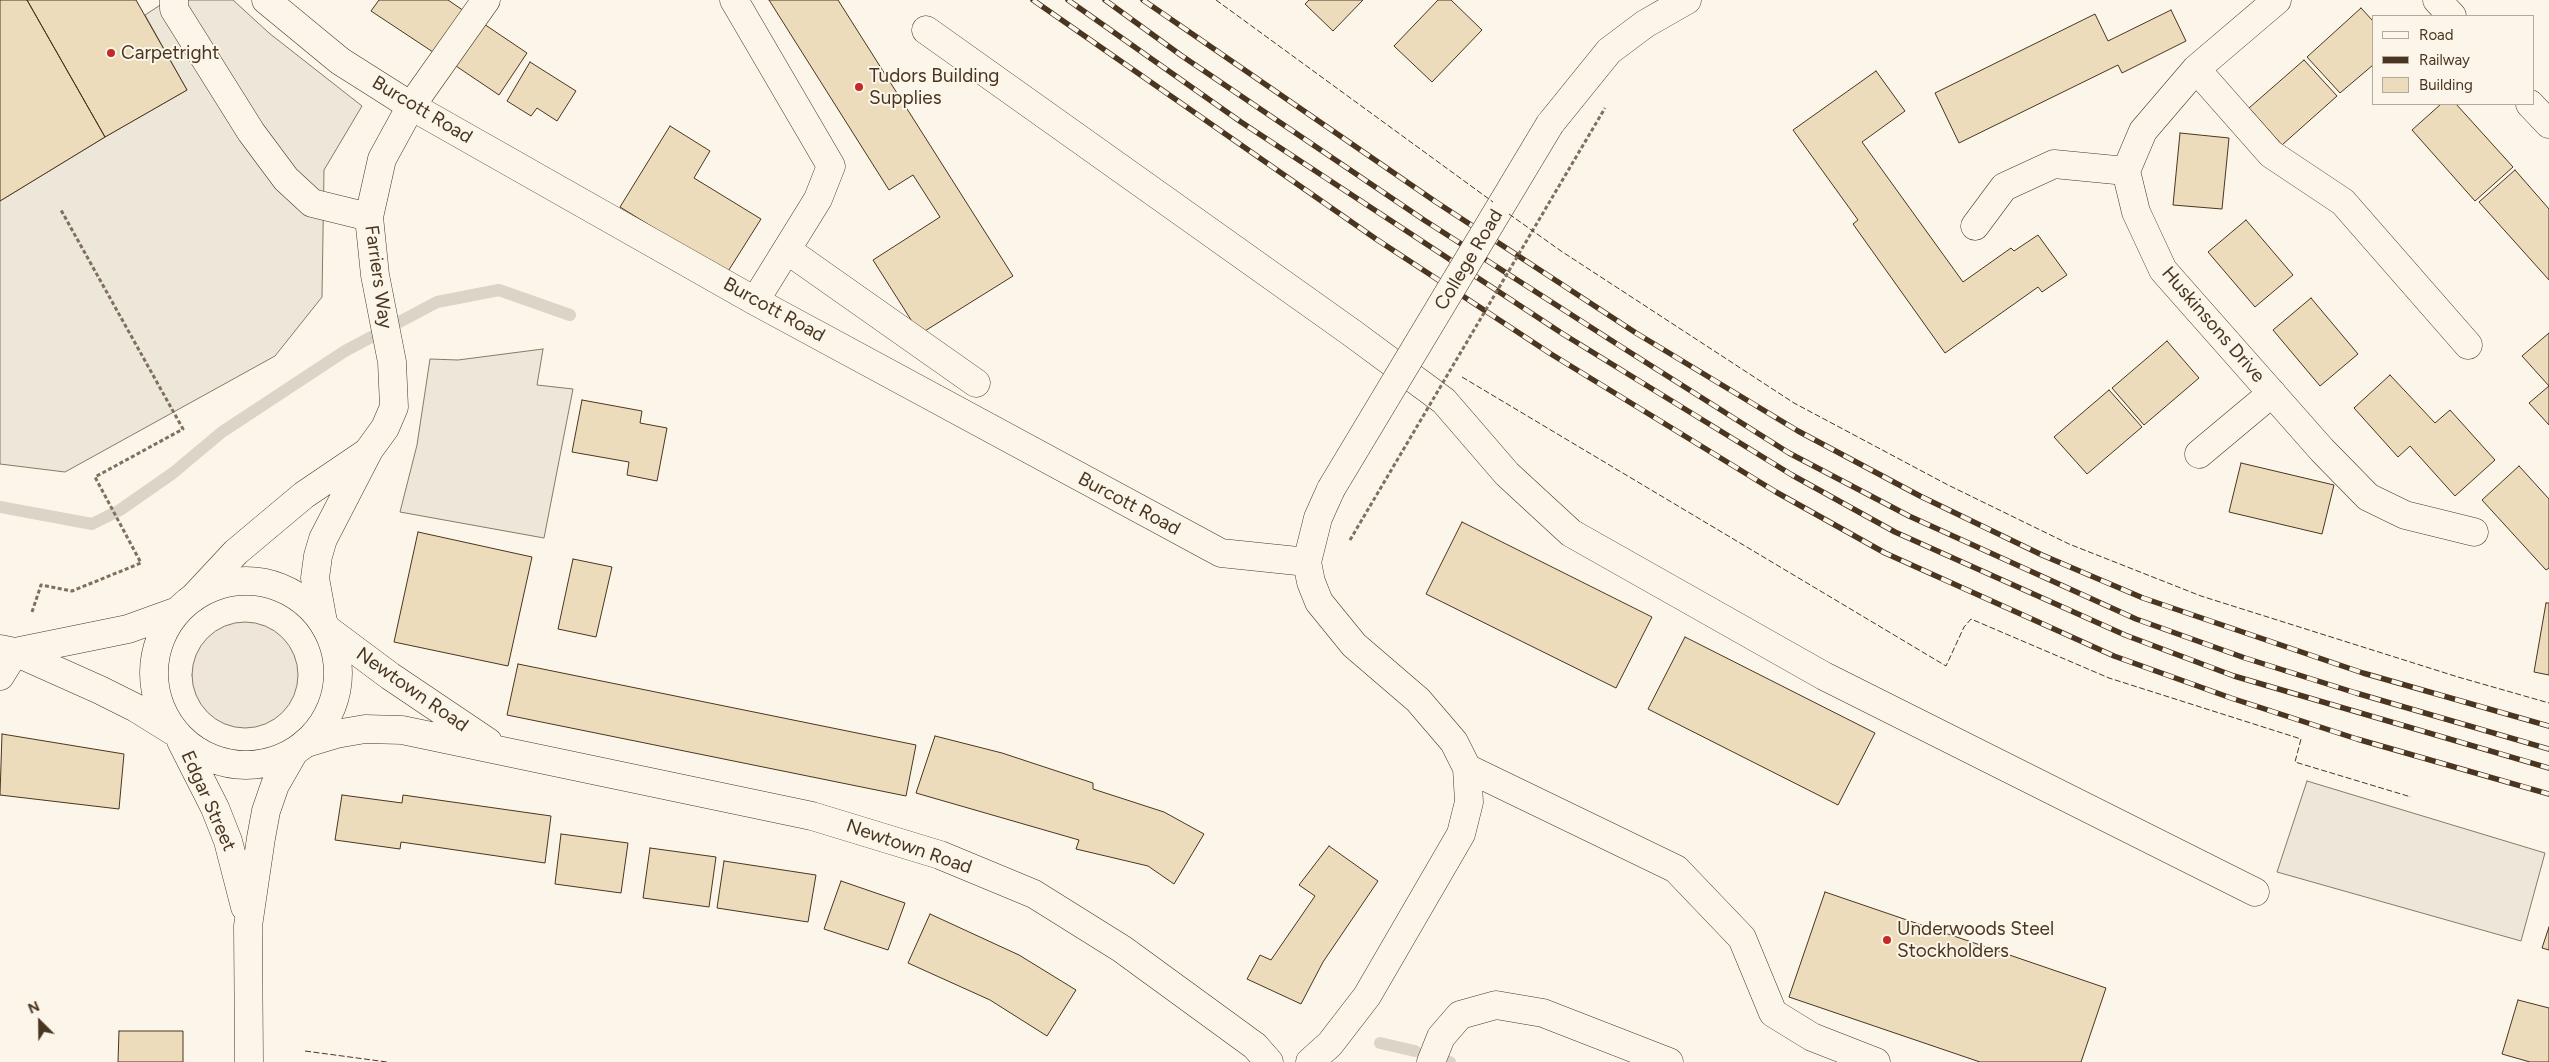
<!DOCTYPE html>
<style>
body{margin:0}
#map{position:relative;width:2549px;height:1062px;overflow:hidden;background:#fbf6e9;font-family:Figtree,sans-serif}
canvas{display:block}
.legend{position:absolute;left:2372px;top:15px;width:162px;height:90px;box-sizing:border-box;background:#fbf6e9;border:1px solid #b4a999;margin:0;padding:6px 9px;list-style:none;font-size:15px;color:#4a3520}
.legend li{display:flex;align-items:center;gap:10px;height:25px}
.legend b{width:25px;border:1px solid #b4a999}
.north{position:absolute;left:15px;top:997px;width:50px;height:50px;-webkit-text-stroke:4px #fbf6e9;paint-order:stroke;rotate:337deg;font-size:14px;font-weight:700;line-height:20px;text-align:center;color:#4a3520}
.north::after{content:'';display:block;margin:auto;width:18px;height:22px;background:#4a3520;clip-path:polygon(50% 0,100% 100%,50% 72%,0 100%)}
</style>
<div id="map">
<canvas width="2549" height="1062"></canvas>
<ul class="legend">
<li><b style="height:6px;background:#fbf6e9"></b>Road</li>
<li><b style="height:6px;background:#4a3520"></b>Railway</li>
<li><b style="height:14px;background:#ecdcbc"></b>Building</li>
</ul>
<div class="north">N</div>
</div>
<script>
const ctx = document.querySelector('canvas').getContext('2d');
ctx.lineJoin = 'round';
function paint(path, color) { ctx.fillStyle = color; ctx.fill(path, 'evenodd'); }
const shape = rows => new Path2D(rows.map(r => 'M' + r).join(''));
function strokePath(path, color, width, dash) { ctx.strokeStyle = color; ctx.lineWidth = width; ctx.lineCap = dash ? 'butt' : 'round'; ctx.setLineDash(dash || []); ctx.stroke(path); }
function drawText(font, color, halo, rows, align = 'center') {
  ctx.font = font + ' Figtree,sans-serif'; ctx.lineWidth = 4; ctx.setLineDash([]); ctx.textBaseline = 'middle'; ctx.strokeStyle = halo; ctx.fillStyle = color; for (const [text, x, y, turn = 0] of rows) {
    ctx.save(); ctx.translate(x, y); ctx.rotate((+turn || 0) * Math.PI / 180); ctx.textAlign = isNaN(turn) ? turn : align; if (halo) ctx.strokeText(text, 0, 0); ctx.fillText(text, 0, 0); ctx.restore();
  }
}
const green = shape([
 '192 675a53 53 0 1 1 106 0a53 53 0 1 1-106 0Z'
]);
const parking = shape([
 [168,0,233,0,269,33,362,106,324,170,322,297,275,356,65,472,0,464,0,201,105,137,187,90,145,15,168,0],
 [543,349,537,385,573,389,544,538,400,512,417,445,430,359,458,360,543,349],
 [2307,781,2545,853,2521,941,2277,872,2307,781]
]);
const stream = shape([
 [0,507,92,524,120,510,173,473,222,432,345,351,437,302,499,290,570,315],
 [1380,1043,1415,1051],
 [1442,1059,1450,1062]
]);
const building = shape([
 [0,0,27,0,105,137,0,201,0,0],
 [27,0,136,0,187,90,105,137,27,0],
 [379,0,448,0,467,13,439,56,371,11,379,0],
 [769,0,838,0,1013,276,920,334,873,260,940,217,913,175,889,190,769,0],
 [1309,0,1363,0,1333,31,1305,4,1309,0],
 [1438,0,1451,0,1482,30,1432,82,1394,46,1438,0],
 [2361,8,2373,21,2373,65,2340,93,2307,57,2361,8],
 [2171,10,2186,41,2122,73,2118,65,1959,143,1935,93,2095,14,2108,41,2171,10],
 [481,22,527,53,499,95,453,64,481,22],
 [2304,60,2337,96,2282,145,2249,108,2304,60],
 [530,62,576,91,557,121,537,108,531,116,507,101,530,62],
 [1876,71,1905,111,1862,142,1963,282,2011,248,2014,251,2038,235,2067,275,2042,292,2038,287,1945,353,1853,224,1858,220,1793,130,1876,71],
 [2441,104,2456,104,2513,167,2475,201,2412,130,2441,104],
 [670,126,710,151,694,178,761,219,727,273,620,207,670,126],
 [2180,133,2229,138,2222,209,2173,205,2180,133],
 [2515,170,2549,209,2549,280,2479,202,2515,170],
 [2246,220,2293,275,2255,307,2208,252,2246,220],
 [2311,298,2358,354,2320,386,2273,330,2311,298],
 [2549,333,2549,425,2529,403,2549,386,2522,356,2549,333],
 [2167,341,2199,378,2144,425,2112,388,2167,341],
 [2390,375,2435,423,2450,410,2495,460,2455,496,2410,446,2398,457,2354,408,2390,375],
 [2109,390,2142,427,2087,474,2054,437,2109,390],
 [582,400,642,411,640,423,667,428,657,481,627,475,629,462,572,452,582,400],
 [2241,463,2334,485,2322,534,2229,512,2241,463],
 [2519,466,2549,499,2549,568,2546,570,2482,500,2519,466],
 [1462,522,1652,617,1616,688,1426,594,1462,522],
 [418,532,532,557,508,666,394,642,418,532],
 [573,559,612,567,596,637,558,629,573,559],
 [2546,603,2549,603,2549,675,2534,672,2546,603],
 [1685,637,1875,733,1838,805,1648,709,1685,637],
 [518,664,916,745,906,796,507,715,518,664],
 [2,734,124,754,119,809,0,795,2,734],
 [935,736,1002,753,1093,783,1093,789,1164,812,1204,834,1174,884,1148,866,1076,849,1079,840,916,793,935,736],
 [342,795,402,803,403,795,551,816,545,863,401,842,400,849,335,840,342,795],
 [561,834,628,843,621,893,555,884,561,834],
 [1329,846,1378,881,1323,962,1301,1004,1247,979,1260,955,1271,960,1315,896,1299,885,1329,846],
 [650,848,716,857,709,907,643,898,650,848],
 [724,861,816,875,808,922,717,908,724,861],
 [841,881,905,903,888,950,824,929,841,881],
 [1825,892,2106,988,2081,1062,1980,1062,1789,997,1825,892],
 [930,914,1019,955,1076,990,1047,1036,990,1000,908,963,930,914],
 [2549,927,2549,950,2542,948,2549,927],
 [2518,1000,2549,1008,2549,1062,2530,1062,2502,1054,2518,1000],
 [119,1031,183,1031,183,1062,118,1062,119,1031]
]);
const path = shape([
 [1350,540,1360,523],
 [32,612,41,585,72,591,141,563,95,477,183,429,61,210]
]);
const minor = shape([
 [174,0,174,9,251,132,286,179,312,203,369,217],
 [266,0,340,61,411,106,755,301,1221,553,1307,562],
 [734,0,831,166,818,199,755,301],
 [2277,0,2196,69,2143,131,2126,171,2136,212,2163,270,2322,450,2368,497,2405,515,2474,532],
 [2437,0,2452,16],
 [926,30,1352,333,1444,401,1507,474,1571,533,1824,676,2255,892],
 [2196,69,2271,154,2343,202,2468,345],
 [2530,104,2549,124],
 [1550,124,1609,51,1645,24,1687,0],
 [1975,226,2004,187,2054,164,2126,171],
 [787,250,976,383],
 [2199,454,2272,393],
 [194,597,236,552,304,495,366,453],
 [323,622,315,578,318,556,323,539,369,450,385,428,394,407,392,362,375,275,369,217,382,159,411,106,486,0],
 [0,676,15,652],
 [1467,768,1676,869,1742,938,1773,1013,1812,1037,1876,1062],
 [1310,1062,1330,1044,1367,996,1461,834,1469,802,1467,768,1454,742,1418,700,1354,645,1319,602,1311,582,1307,562,1318,518,1331,489],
 [1431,1062,1441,1037,1460,1015,1496,1005,1543,1013,1669,1062]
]);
const major = shape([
 [327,629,390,676,488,742],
 [306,743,336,734,365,729,402,730,812,816,940,855,1034,894,1122,949,1255,1046,1269,1062]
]);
const highway = shape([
 '154 673a92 92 0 1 1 184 0a92 92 0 1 1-184 0Z',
 [0,649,15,652,100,690,136,708,173,731],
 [15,652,128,629,178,611],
 [181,741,215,808,228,841,245,907],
 [249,1062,248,926,261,838,266,811,275,785,294,752]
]);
const rail = shape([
 [1033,0,1376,239,1551,354,1776,492,1885,553,2114,656,2231,698,2357,739,2549,794],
 [1068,0,1241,122,1563,334,1792,475,1895,532,2125,635,2234,676,2549,768],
 [1105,0,1182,56,1424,220,1620,346,1789,453,1909,516,2136,619,2245,658,2356,693,2549,749],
 [1143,0,1436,202,1636,333,1798,431,1920,496,2042,555,2143,598,2363,673,2549,726]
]);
const pathBridge = shape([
 [1360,523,1605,108]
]);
const minorBridge = shape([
 [1331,489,1550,124]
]);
const fence = shape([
 [1216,0,1493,202],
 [1509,214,1561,251,1794,403,1948,485,2069,544,2201,596,2458,677,2549,703],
 [1462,377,1946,666,1964,627,1971,619,2109,678,2301,739,2295,762,2411,797],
 [305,1051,387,1062]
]);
const markers = [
 [111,53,5,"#c62828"],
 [859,87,5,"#c62828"],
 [1887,940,5,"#c62828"]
];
const poiNames = [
 ["Carpetright",121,53],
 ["Tudors Building",869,76],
 ["Supplies",869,98],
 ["Underwoods Steel",1897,929],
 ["Stockholders",1897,951]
];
const streetNames = [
 ["Burcott Road",422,110,31],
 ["College Road",1469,260,-59],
 ["Farriers Way",378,277,82],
 ["Burcott Road",774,310,29],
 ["Huskinsons Drive",2213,325,49],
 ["Burcott Road",1129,504,28],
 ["Newtown Road",412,690,35],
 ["Edgar Street",208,801,66],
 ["Newtown Road",909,847,19]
];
paint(green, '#ede6d9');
strokePath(green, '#887966', 1);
paint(parking, '#ede7d9');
strokePath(parking, '#887966', 1);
strokePath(stream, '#dcd4c6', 12);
paint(building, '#ecdcbc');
strokePath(building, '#4a3520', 1);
strokePath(minor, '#4a3520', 29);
strokePath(major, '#4a3520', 29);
strokePath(highway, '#4a3520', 29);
strokePath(path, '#7f6f5c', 3, [4, 2.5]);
strokePath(minor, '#fbf6e9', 28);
strokePath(major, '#fbf6e9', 28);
strokePath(highway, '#fbf6e9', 28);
strokePath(rail, '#4a3520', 5.5);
strokePath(rail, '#fbf6e9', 4, [11]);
strokePath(minorBridge, '#4a3520', 29, []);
strokePath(pathBridge, '#7f6f5c', 3, [4, 2.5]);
strokePath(minorBridge, '#fbf6e9', 28);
strokePath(fence, '#4a3520', 1, [6, 2.5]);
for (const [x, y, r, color] of markers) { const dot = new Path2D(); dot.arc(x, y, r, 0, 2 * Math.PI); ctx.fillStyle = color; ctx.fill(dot); strokePath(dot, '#fbf6e9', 2); }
drawText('19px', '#4a3520', '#fbf6e9', poiNames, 'left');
drawText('19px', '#4a3520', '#fbf6e9', streetNames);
</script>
